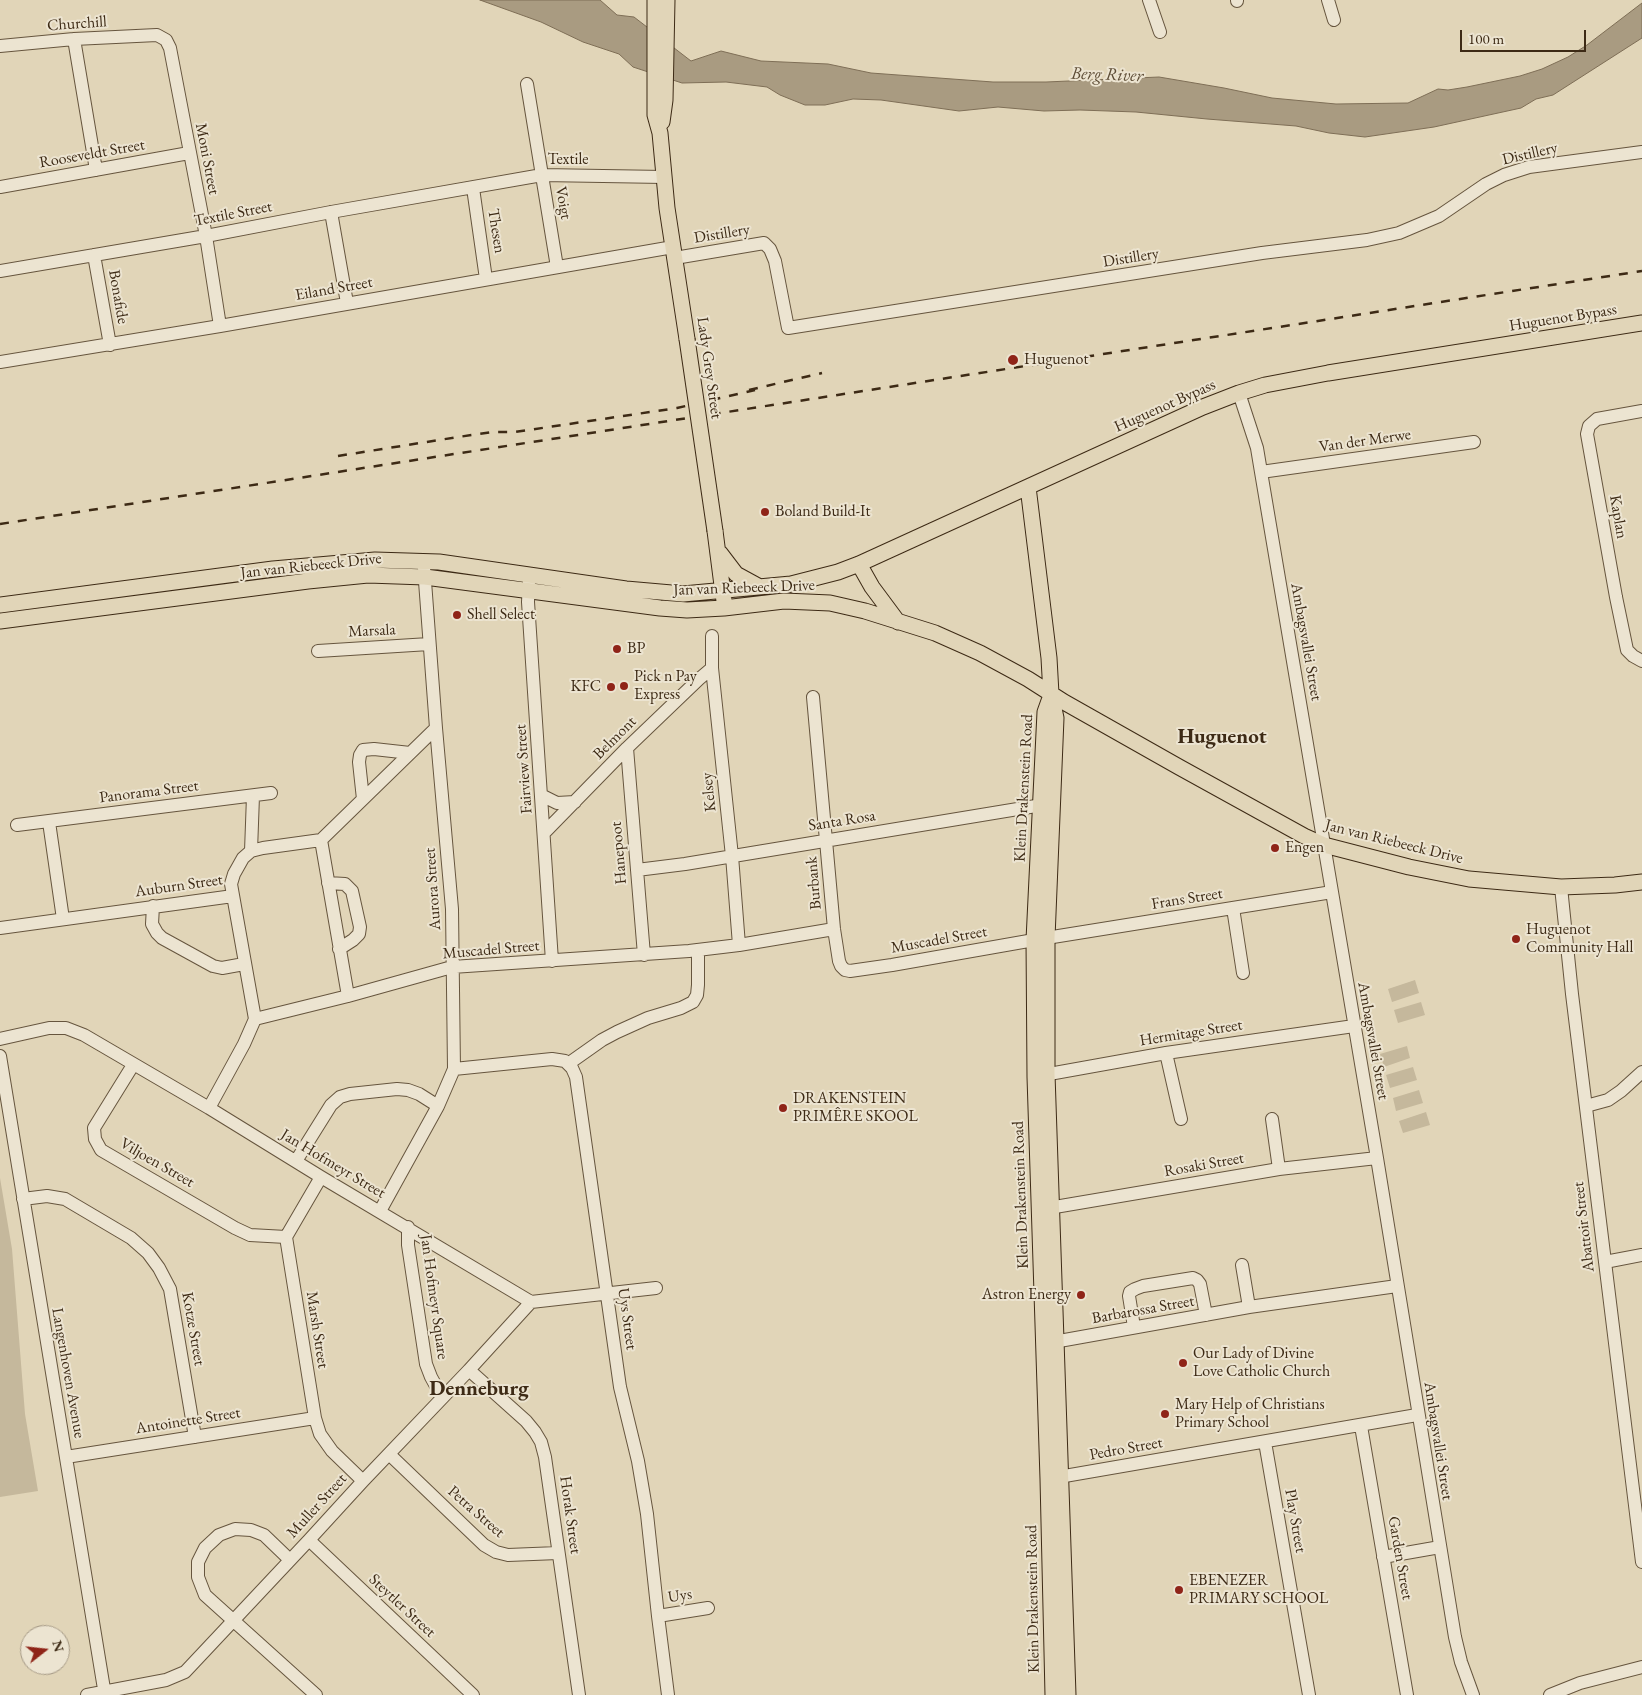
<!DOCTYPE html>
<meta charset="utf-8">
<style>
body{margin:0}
#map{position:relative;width:1642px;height:1695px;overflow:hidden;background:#e1d5b8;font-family:"EB Garamond",serif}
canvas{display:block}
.north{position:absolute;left:20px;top:1625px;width:50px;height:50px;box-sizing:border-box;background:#ece4d1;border:1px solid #a69a86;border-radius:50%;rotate:74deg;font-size:14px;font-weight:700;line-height:20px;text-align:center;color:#3d2a15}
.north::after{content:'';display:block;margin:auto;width:18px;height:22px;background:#8f2418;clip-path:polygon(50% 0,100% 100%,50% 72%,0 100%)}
.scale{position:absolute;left:1460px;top:30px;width:126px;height:22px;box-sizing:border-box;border:2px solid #3d2a15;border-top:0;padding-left:6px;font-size:15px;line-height:18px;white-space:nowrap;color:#3d2a15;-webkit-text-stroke:4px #ece4d1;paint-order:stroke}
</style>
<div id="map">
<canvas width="1642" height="1695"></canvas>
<div class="north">N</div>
<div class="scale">100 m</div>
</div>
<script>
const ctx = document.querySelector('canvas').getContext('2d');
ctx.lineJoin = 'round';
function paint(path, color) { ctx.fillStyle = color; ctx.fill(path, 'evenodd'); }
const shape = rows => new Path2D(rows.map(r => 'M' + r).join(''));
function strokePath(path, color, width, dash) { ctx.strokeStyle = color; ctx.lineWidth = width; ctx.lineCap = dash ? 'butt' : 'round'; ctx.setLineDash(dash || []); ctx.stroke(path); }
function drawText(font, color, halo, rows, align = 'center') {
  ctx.font = font + ' "EB Garamond",serif'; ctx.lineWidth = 4; ctx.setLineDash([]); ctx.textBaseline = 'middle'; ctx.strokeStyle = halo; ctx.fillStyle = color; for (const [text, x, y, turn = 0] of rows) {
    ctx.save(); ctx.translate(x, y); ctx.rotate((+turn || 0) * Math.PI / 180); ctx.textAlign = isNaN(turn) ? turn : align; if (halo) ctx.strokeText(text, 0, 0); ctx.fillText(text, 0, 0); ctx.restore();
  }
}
const green = shape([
 [1415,980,1419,993,1392,1002,1388,989],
 [1421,1002,1425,1015,1398,1023,1394,1010],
 [1407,1046,1410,1058,1384,1067,1380,1054],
 [1413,1067,1417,1080,1390,1088,1386,1075],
 [1419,1090,1423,1103,1396,1111,1393,1098],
 [1426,1112,1430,1125,1403,1133,1399,1121],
 [0,1178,12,1249,25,1414,38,1491,0,1497]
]);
const water = shape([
 [480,0,600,0,617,15,634,17,691,61,721,51,761,61,828,64,871,73,993,82,1046,82,1159,77,1224,88,1272,98,1336,104,1408,103,1438,89,1448,90,1467,87,1520,76,1542,69,1568,57,1587,45,1642,3,1642,38,1553,95,1536,99,1521,108,1434,127,1365,137,1329,133,1296,126,1207,119,1136,112,1080,110,1044,111,998,107,959,111,881,100,853,99,825,105,805,105,780,95,767,87,726,82,682,83,633,67,619,54,583,42,541,22,480,0]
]);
const minor = shape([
 [1149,0,1160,32],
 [1237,0,1237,1],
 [1328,0,1334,20],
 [74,39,96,170],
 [0,46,74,39,157,35,166,40,170,48,206,236,220,326],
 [527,84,557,267],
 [0,187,189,153],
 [473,188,486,279],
 [331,212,347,303],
 [94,255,110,345],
 [675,258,764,243,770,249,775,261,788,328,1262,253,1367,240,1399,233,1439,216,1486,184,1504,175,1529,167,1642,152],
 [0,271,206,236,331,212,542,175,664,177],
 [0,362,220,326,673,247],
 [1239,393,1257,448,1261,472,1377,1158,1455,1637,1461,1662,1473,1695],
 [1642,411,1597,419,1589,426,1587,434,1616,597,1627,650,1633,656,1642,661],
 [1261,472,1474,442],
 [529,582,528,602,552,961],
 [712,636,712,668,732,856,739,945],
 [318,651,429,644],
 [813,697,834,929,839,961,841,966,845,970,850,971,892,965,1034,940,1332,892],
 [627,748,644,955],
 [541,795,557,803,575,802],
 [363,799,359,762,360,755,363,750,374,749,410,753],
 [49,822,63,919],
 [17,825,271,793],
 [544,833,627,748,699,679,712,668],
 [321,840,348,996],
 [251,851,253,796],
 [637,870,685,864,1048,804],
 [328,883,345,884,352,891,360,927,359,934,353,940,339,949],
 [1561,887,1572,994,1642,1562],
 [153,906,152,924,157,933,162,938,213,966,222,968,244,964],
 [1233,908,1243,973],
 [0,928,233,896],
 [255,1019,231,884,234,874,243,858,251,851,263,848,321,840,436,728],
 [0,1039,49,1028,66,1028,84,1035,209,1108,321,1177,531,1302,656,1288],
 [1166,1053,1181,1119],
 [0,1056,105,1695],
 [568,1064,602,1040,617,1032,648,1018,681,1008,693,1002,697,995,698,985,698,950],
 [133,1065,94,1128,95,1139,101,1150,235,1228,250,1235,286,1237],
 [454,1069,552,1059,565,1061,572,1068,576,1077,620,1387,638,1461,647,1514,658,1616,668,1695],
 [1038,1076,1166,1053,1354,1026],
 [1586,1106,1608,1100,1621,1091,1642,1072],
 [209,1108,244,1044,255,1019,348,996,452,967,689,951,739,945,834,929],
 [1272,1119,1279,1169],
 [296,1161,331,1105,340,1097,350,1094,397,1089,408,1090,419,1094,438,1106],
 [321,1177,286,1237,315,1418,320,1434,332,1451,363,1481],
 [23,1199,47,1196,65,1199,131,1238,148,1253,159,1268,170,1289,195,1437],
 [1043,1209,1279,1169,1377,1158],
 [380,1211,438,1106,454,1069,452,909,436,728,424,568],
 [408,1227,408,1245,426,1364,431,1377,442,1397],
 [1605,1262,1642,1255],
 [1242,1265,1249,1307],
 [1134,1327,1129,1296,1130,1292,1135,1289,1143,1286,1193,1278,1197,1280,1200,1284,1206,1315],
 [1048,1343,1249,1307,1397,1286],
 [469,1370,526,1421,535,1432,541,1442,545,1457,579,1695],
 [1361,1426,1407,1695],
 [1265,1442,1309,1695],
 [389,1454,484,1545,496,1552,508,1555,558,1553],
 [66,1457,315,1418],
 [1053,1478,1417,1415],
 [309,1540,473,1695],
 [1383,1557,1440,1547],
 [290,1560,264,1535,251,1530,235,1529,219,1535,205,1548,198,1562,198,1577,205,1595,316,1695],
 [658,1616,708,1608],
 [87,1695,166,1680,185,1672,309,1540,363,1481,469,1370,531,1302],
 [1550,1695,1580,1683,1642,1667]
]);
const major = shape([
 [655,0,655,115,660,133,667,208,687,339],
 [662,122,665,100,667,0],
 [1028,487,1049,658,1051,694,1056,718,1047,938,1047,1074,1068,1695],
 [715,531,724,601],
 [720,553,736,574,758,586],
 [859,564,872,587,898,622],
 [0,605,273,569,375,560,439,562,626,589,683,594,791,584,838,572,859,564,1203,407,1239,393,1265,385,1328,373,1642,323],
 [0,621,308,581,368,575,425,577,660,608,687,610,724,608,784,601,830,603,865,611,935,633,980,653,1028,679,1064,702,1179,767,1304,836,1324,845,1409,867,1469,879,1561,887,1615,885,1642,882],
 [1050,698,1045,712,1034,940,1035,1077,1048,1479,1053,1695]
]);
const rail = shape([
 [749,390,822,373],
 [338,456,458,437,493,432,515,432,677,408,755,390],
 [0,524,1642,271]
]);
const majorBridge = shape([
 [687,339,715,531]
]);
const markers = [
 [1013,360,6,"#8f2418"],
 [765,512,5,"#8f2418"],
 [457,615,5,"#8f2418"],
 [617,649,5,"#8f2418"],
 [624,686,5,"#8f2418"],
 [611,687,5,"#8f2418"],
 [1275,848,5,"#8f2418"],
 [1516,939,5,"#8f2418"],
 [783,1108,5,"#8f2418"],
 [1081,1295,5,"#8f2418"],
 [1183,1363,5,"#8f2418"],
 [1165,1414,5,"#8f2418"],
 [1179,1590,5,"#8f2418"]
];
const streetNames = [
 ["Churchill",77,24,-4],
 ["Rooseveldt Street",92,154,-10],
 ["Distillery",1530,154,-13],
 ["Moni Street",207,159,79],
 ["Textile",568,160],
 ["Voigt",563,203,80],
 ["Textile Street",233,214,-11],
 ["Thesen",496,231,81],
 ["Distillery",722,234,-9],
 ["Distillery",1131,258,-9],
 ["Eiland Street",334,289,-10],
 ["Bonafide",118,297,80],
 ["Huguenot Bypass",1563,318,-9],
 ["Lady Grey Street",709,368,82],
 ["Huguenot Bypass",1165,406,-24],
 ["Van der Merwe",1365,441,-8],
 ["Kaplan",1618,517,80],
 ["Jan van Riebeeck Drive",311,566,-6],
 ["Jan van Riebeeck Drive",744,588,-2],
 ["Marsala",372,631,-3],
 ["Ambagsvallei Street",1306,642,80],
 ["Belmont",615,738,-45],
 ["Fairview Street",524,769,-94],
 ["Klein Drakenstein Road",1024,788,-87],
 ["Panorama Street",149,792,-7],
 ["Kelsey",709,792,-96],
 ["Santa Rosa",842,821,-9],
 ["Jan van Riebeeck Drive",1394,842,14],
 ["Hanepoot",619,853,-95],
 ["Burbank",814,883,-95],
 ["Auburn Street",179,886,-8],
 ["Aurora Street",433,889,-94],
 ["Frans Street",1187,899,-9],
 ["Muscadel Street",939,940,-10],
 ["Muscadel Street",491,950,-5],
 ["Hermitage Street",1191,1033,-9],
 ["Ambagsvallei Street",1373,1041,80],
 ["Viljoen Street",157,1163,30],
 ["Jan Hofmeyr Street",333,1164,31],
 ["Rosaki Street",1204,1165,-10],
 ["Klein Drakenstein Road",1021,1195,-92],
 ["Abattoir Street",1584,1227,-97],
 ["Jan Hofmeyr Square",434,1297,82],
 ["Barbarossa Street",1143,1310,-10],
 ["Uys Street",627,1319,82],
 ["Kotze Street",193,1329,80],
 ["Marsh Street",317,1330,81],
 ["Langenhoven Avenue",68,1373,80],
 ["Antoinette Street",188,1421,-9],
 ["Ambagsvallei Street",1438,1441,81],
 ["Pedro Street",1126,1449,-10],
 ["Muller Street",317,1506,-48],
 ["Petra Street",476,1512,41],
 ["Horak Street",570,1515,82],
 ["Play Street",1295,1521,80],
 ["Garden Street",1400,1558,80],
 ["Uys",680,1596,-9],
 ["Klein Drakenstein Road",1033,1599,-91],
 ["Steytler Street",402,1606,43]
];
const poiNames = [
 ["Huguenot",1024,360],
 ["Boland Build-It",775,512],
 ["Shell Select",467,615],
 ["BP",627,649],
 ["Pick n Pay",634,677],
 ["Express",634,695],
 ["KFC",601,687,"right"],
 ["Engen",1285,848],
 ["Huguenot",1526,930],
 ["Community Hall",1526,948],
 ["DRAKENSTEIN",793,1099],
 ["PRIMÊRE SKOOL",793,1117],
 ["Astron Energy",1071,1295,"right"],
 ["Our Lady of Divine",1193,1354],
 ["Love Catholic Church",1193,1372],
 ["Mary Help of Christians",1175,1405],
 ["Primary School",1175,1423],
 ["EBENEZER",1189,1581],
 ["PRIMARY SCHOOL",1189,1599]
];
const waterNames = [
 ["Berg River",1107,75,2]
];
const districtNames = [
 ["Huguenot",1222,737],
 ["Denneburg",479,1389]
];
paint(green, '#c5b89c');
paint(water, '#a99b81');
strokePath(water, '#7e6e56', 1);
strokePath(minor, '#66553e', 14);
strokePath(major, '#3d2a15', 17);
strokePath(minor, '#ece4d1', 12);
strokePath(major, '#e1d5b8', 15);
strokePath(rail, '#3d2a15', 2.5, [9, 9]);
strokePath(majorBridge, '#3d2a15', 17, []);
strokePath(majorBridge, '#e1d5b8', 15);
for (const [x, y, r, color] of markers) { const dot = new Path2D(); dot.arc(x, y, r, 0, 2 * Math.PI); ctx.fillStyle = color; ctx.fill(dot); strokePath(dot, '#ece4d1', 2); }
drawText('16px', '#3d2a15', '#ece4d1', streetNames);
drawText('16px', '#3d2a15', '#ece4d1', poiNames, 'left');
drawText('italic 18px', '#5d4c35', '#ece4d1', waterNames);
drawText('bold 21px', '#3d2a15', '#ece4d1', districtNames);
</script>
